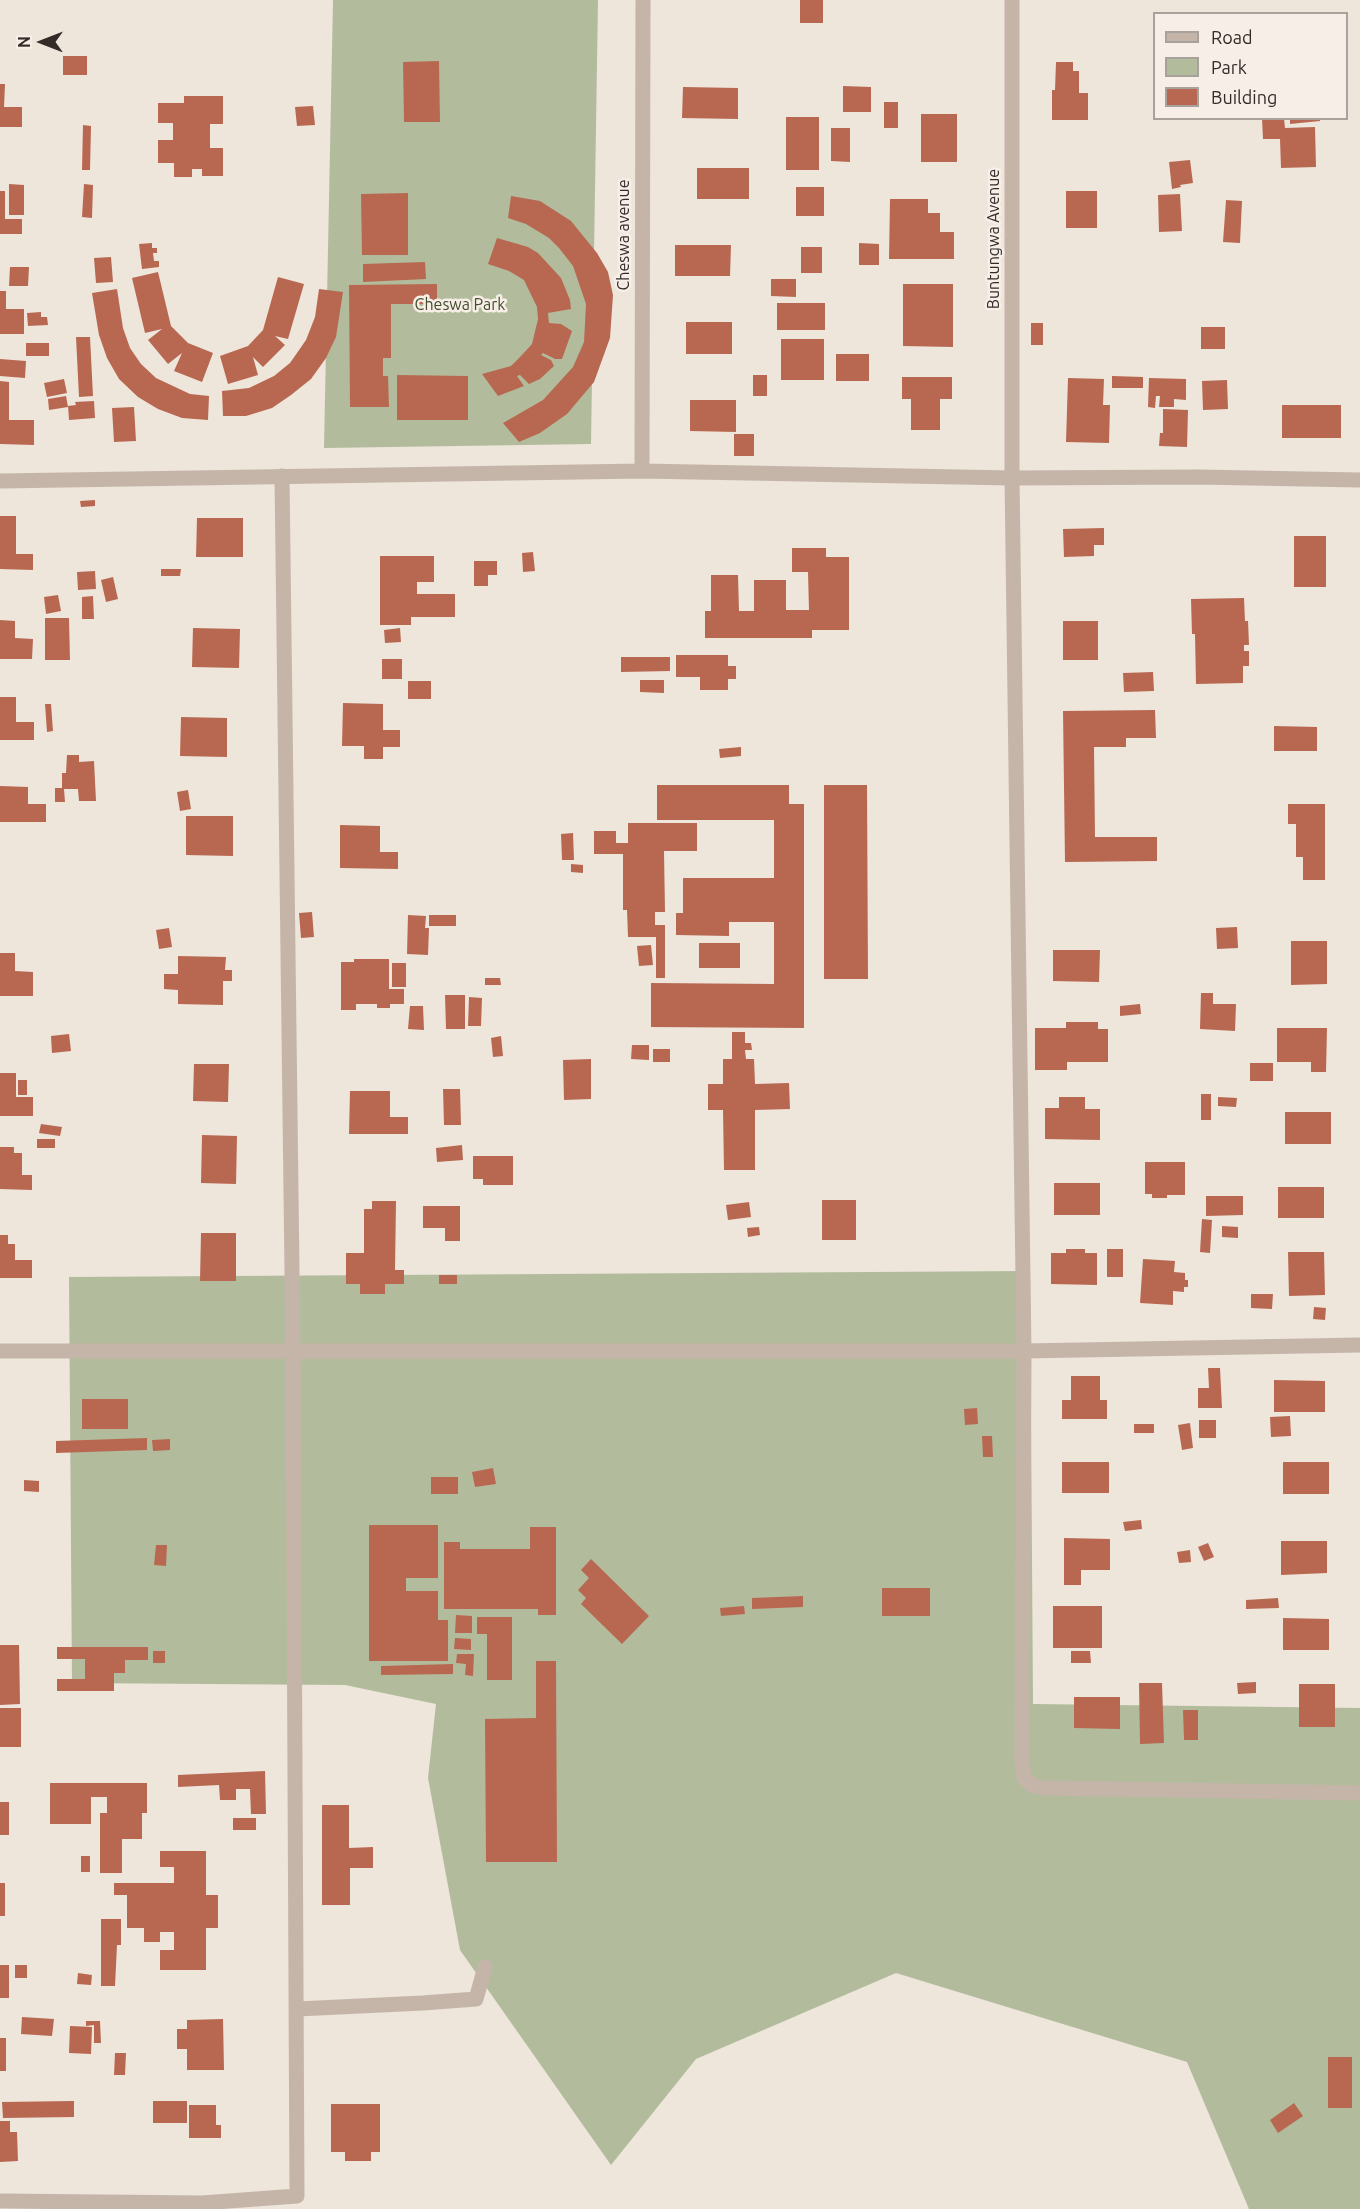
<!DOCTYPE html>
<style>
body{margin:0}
#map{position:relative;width:1360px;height:2209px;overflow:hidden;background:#eee5db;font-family:Ubuntu,sans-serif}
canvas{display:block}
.legend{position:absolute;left:1153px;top:12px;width:195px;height:108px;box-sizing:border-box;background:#f7efe7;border:2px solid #a9a19b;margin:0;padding:8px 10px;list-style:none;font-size:18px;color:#332b28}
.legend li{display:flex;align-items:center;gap:12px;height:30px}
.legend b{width:30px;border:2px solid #a9a19b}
.north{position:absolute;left:12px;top:12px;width:60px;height:60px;-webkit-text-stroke:4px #f7efe7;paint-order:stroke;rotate:270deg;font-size:16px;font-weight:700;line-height:24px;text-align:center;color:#332b28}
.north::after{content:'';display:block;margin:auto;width:21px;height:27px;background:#332b28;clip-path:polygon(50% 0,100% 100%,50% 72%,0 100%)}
</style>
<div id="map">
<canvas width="1360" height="2209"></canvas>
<ul class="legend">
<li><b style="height:8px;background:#c5b5a9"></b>Road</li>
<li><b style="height:16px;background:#b2bc9d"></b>Park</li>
<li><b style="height:16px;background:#b86850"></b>Building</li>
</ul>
<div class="north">N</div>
</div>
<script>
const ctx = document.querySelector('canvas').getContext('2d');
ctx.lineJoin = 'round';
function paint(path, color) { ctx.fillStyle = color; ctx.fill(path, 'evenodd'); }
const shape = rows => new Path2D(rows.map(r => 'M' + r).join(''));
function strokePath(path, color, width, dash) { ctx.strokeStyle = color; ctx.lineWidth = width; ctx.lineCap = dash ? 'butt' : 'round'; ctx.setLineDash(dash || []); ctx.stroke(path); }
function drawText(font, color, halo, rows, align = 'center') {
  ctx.font = font + ' Ubuntu,sans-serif'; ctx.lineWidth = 5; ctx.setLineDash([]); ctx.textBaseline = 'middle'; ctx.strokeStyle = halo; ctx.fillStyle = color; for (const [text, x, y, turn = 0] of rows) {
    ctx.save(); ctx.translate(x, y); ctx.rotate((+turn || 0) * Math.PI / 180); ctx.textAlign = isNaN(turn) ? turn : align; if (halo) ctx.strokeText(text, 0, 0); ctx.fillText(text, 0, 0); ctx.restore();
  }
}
const green = shape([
 [333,0,598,0,591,444,324,448],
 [1030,1271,1033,1704,1360,1708,1360,2209,1249,2209,1187,2062,896,1973,696,2059,611,2165,460,1950,428,1778,436,1704,345,1685,72,1683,69,1277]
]);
const building = shape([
 [800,0,823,0,823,23,800,23],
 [63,56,87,56,87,75,63,75],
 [439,61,440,122,404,122,403,62],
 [1056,62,1073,62,1073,71,1079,71,1079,93,1088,93,1088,120,1052,120,1052,90,1055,90],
 [0,84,5,84,4,107,22,107,22,127,0,127],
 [843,86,871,87,871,112,843,112],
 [683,87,738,88,738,119,682,118],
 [184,96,223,96,223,124,210,124,210,148,223,148,223,176,202,176,202,169,192,169,192,177,174,177,174,163,158,163,158,140,173,140,173,123,158,123,158,103,184,103],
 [884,102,898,102,898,128,884,128],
 [313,106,315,125,297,126,295,107],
 [921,114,957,114,957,162,921,162],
 [786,117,819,117,819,170,786,170],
 [1262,118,1284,118,1285,128,1315,127,1316,167,1281,168,1280,139,1263,139],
 [1290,118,1320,118,1320,121,1290,124],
 [83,125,91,126,90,170,82,170],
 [831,128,850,128,850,162,831,161],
 [1190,160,1193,183,1180,185,1181,187,1172,189,1169,162],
 [697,168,749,168,749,199,697,199],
 [9,184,24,185,24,215,9,215],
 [84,184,93,185,92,218,82,217],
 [796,187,824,187,824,216,796,216],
 [0,191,5,191,5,219,22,219,22,234,0,234],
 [1066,191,1097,191,1097,228,1066,228],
 [408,193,408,255,362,255,361,194],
 [1180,194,1182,231,1159,232,1158,195],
 [511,196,540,201,571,221,597,253,608,272,613,295,610,338,594,382,567,414,540,433,519,442,503,423,543,400,573,367,584,342,586,304,573,266,559,248,549,238,526,224,508,218],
 [890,199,928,199,928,213,940,213,940,232,954,232,954,259,889,259],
 [1226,200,1242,201,1240,243,1223,242],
 [497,238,528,247,538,253,561,278,570,300,571,309,548,313,549,323,561,324,572,331,562,359,555,359,543,353,541,355,551,360,554,366,540,379,529,384,520,375,517,376,524,386,498,396,482,374,511,366,521,356,532,344,538,319,537,307,524,280,509,271,488,264],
 [152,243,152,248,157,248,157,253,153,253,154,261,159,261,159,267,142,269,139,244],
 [859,243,879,244,879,265,859,265],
 [675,245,731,245,730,276,675,276],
 [801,247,822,247,822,273,801,273],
 [111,257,113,282,96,283,94,258],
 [425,262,426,279,363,282,363,264],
 [10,267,29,267,28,286,9,286],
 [158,272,171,326,188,343,213,353,202,382,174,371,182,353,168,364,148,340,162,329,145,333,132,278],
 [278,277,304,284,288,339,275,336,285,345,263,367,253,357,258,375,228,384,220,356,248,346,263,330],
 [771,279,796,279,796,297,771,296],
 [437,284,437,304,391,304,391,358,383,358,383,376,388,376,389,407,350,407,349,285],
 [903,284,953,284,953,347,903,346],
 [117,289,123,328,130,348,141,364,156,378,190,394,209,396,208,420,182,418,158,409,138,397,119,379,107,358,99,335,92,293],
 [319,289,343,292,336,337,326,358,311,379,291,395,272,408,246,416,223,416,222,391,249,388,274,376,290,363,306,340,315,317],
 [0,291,6,291,6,309,24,309,24,334,0,334],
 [777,303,825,303,825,330,777,330],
 [41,312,41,317,47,317,48,325,28,326,27,313],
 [686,322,732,322,732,354,686,354],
 [1031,323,1043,323,1043,345,1031,345],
 [1201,327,1225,327,1225,349,1201,349],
 [76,337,90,337,93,396,79,397],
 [781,339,824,339,824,380,781,380],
 [26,343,49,343,49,356,26,356],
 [836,354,869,354,869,381,836,381],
 [0,359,26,361,25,378,0,376],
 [397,375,468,376,468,420,397,420],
 [753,375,767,375,767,396,753,396],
 [1112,376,1143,377,1143,388,1112,388],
 [902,377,952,377,952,399,940,399,940,430,911,430,911,399,902,399],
 [1068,378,1104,379,1103,405,1110,405,1109,443,1066,442],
 [1149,378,1186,379,1186,400,1174,399,1174,407,1159,407,1160,396,1156,396,1155,408,1148,407],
 [64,379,67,393,47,397,44,383],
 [1227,380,1228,409,1203,410,1202,381],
 [0,381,9,382,9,420,34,420,34,445,0,444],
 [66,396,68,407,49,410,48,399],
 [690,400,736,400,736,432,690,431],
 [94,401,95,418,69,420,68,406,76,405,75,402],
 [1282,405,1341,405,1341,438,1282,438],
 [134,407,136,441,114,442,112,408],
 [1163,409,1188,410,1187,447,1159,446,1160,433,1163,433],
 [734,434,754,434,754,456,734,456],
 [95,500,95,506,81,507,80,501],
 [0,516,16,516,16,554,33,554,33,570,0,569],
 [197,518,243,518,243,557,196,557],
 [1104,528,1104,545,1094,545,1094,556,1064,557,1063,529],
 [1294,536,1326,536,1326,587,1294,587],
 [792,548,826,548,826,557,849,557,849,630,812,630,812,638,705,638,705,611,711,611,711,575,738,575,739,611,754,611,754,580,786,580,786,610,809,610,808,572,792,572],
 [533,552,535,571,523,572,522,553],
 [380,556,434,556,434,582,417,582,417,594,455,594,455,617,411,617,411,625,380,625],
 [474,561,497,561,497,575,488,575,488,586,474,586],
 [161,569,181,569,180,576,161,576],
 [95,571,96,589,78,590,77,572],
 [113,577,118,599,106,602,101,580],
 [58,595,61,611,46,614,44,597],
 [93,596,94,619,82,619,82,597],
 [1244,598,1245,621,1248,621,1249,645,1244,645,1244,651,1249,651,1249,666,1243,666,1243,683,1196,684,1195,634,1192,634,1191,599],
 [45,618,69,618,70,660,45,660],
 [0,620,15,621,15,638,33,639,32,659,0,659],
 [1063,621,1098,621,1098,660,1063,660],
 [193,628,240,629,239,668,192,667],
 [400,628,401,642,385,643,384,630],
 [676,655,728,655,728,666,736,666,736,679,728,679,728,690,700,690,700,677,676,677],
 [621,657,670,657,670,671,621,672],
 [382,659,402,659,402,679,382,679],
 [1153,672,1154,691,1124,692,1123,673],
 [640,680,664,680,664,693,640,692],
 [408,681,431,681,431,699,408,699],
 [0,697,16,697,16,722,34,722,34,740,0,740],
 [343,703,383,704,383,730,400,730,400,747,383,747,383,759,364,759,364,746,342,746],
 [45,704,51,704,53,731,47,732],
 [1155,710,1156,738,1126,738,1126,747,1094,747,1095,837,1157,837,1157,861,1065,862,1063,711],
 [181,717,227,718,227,757,180,756],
 [1274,726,1317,727,1317,751,1274,751],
 [741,747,741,756,720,758,719,749],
 [67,755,79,755,79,762,94,761,96,801,79,801,78,789,64,789,65,802,55,802,55,788,62,788,62,773,66,773],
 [657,785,789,785,789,804,804,804,804,1028,651,1027,651,983,774,984,774,922,729,922,729,936,676,935,676,913,683,913,683,878,774,878,774,820,657,820],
 [824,785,867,785,868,979,824,979],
 [0,786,28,787,28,804,46,804,46,822,0,822],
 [188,790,191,809,180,811,177,792],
 [1288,804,1325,804,1325,880,1303,880,1303,857,1296,857,1296,824,1288,824],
 [186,816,233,816,233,856,186,855],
 [628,823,697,823,697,851,664,851,665,912,655,912,655,925,665,925,665,978,656,978,656,937,628,937,627,910,623,910,623,854,594,854,594,831,616,831,616,843,628,843],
 [340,825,380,826,380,852,398,852,398,869,340,868],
 [573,833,574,860,562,860,561,834],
 [571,864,583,865,583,873,571,872],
 [312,912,314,937,301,938,299,913],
 [408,915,426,916,425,928,429,928,428,955,407,954],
 [429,915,456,915,456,926,429,926],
 [1237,927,1238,948,1217,949,1216,928],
 [169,928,172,947,159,949,156,930],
 [1291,941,1327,941,1327,984,1291,985],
 [699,943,740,943,740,968,699,968],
 [651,945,653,965,639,966,637,946],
 [1053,950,1100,950,1099,982,1053,981],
 [0,953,15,953,15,971,33,972,33,996,0,996],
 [178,956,226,957,225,970,232,970,232,981,223,981,223,1005,178,1004,178,990,164,989,164,974,178,974],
 [354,959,389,959,389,989,404,989,404,1004,390,1004,390,1008,377,1008,377,1004,356,1004,356,1010,341,1010,341,962,354,962],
 [392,963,406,963,406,987,392,987],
 [485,978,500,978,501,985,485,985],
 [1201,993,1213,993,1213,1004,1236,1004,1235,1031,1200,1029],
 [445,995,465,995,465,1029,446,1029],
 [469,997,482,998,481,1026,468,1026],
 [1140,1004,1141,1014,1120,1016,1120,1006],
 [410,1006,423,1006,424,1030,408,1029],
 [1066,1022,1098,1022,1098,1029,1108,1029,1108,1062,1067,1062,1067,1070,1035,1070,1035,1028,1066,1028],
 [1277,1028,1327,1028,1326,1072,1311,1072,1311,1062,1277,1062],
 [732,1032,745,1032,745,1043,751,1043,752,1050,745,1050,746,1059,754,1059,755,1084,789,1083,790,1109,755,1110,755,1170,724,1170,723,1110,708,1110,708,1084,723,1084,723,1059,732,1059],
 [69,1034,71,1051,52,1053,51,1036],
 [501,1036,503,1056,493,1057,491,1038],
 [632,1045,649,1045,649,1060,631,1059],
 [653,1049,670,1049,670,1062,653,1062],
 [591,1059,591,1099,564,1100,563,1060],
 [1250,1063,1273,1063,1273,1081,1250,1081],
 [194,1064,229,1064,228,1102,193,1101],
 [0,1073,16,1073,16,1097,33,1097,33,1116,0,1116],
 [18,1080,27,1080,27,1095,18,1095],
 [443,1089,460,1089,461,1125,444,1125],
 [350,1091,390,1091,390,1117,408,1117,408,1134,349,1134],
 [1201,1094,1211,1094,1211,1120,1201,1120],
 [1059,1097,1085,1097,1085,1109,1100,1109,1100,1140,1045,1139,1045,1108,1059,1108],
 [1218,1097,1237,1098,1236,1107,1218,1106],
 [1285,1112,1331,1112,1331,1144,1285,1144],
 [41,1124,62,1127,60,1136,39,1133],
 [202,1135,237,1136,236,1184,201,1183],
 [37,1139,55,1139,55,1148,37,1148],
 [462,1145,463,1160,437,1162,436,1148],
 [0,1147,14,1147,14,1153,22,1153,22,1175,32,1175,32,1190,0,1189],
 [473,1156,513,1156,513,1185,483,1185,483,1179,473,1179],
 [1145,1162,1185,1162,1185,1195,1167,1195,1167,1198,1152,1198,1152,1194,1145,1194],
 [1054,1183,1100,1183,1100,1215,1054,1215],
 [1278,1187,1324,1187,1324,1218,1278,1218],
 [1206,1196,1243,1196,1243,1215,1206,1216],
 [822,1200,856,1200,856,1240,822,1240],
 [372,1201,396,1201,395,1270,404,1270,404,1284,385,1284,385,1294,360,1294,360,1284,346,1284,346,1253,364,1253,364,1209,372,1209],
 [749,1202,751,1217,728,1220,726,1205],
 [423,1206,460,1206,460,1241,445,1241,445,1228,423,1228],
 [1202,1219,1212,1220,1210,1253,1200,1252],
 [1222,1226,1238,1227,1238,1238,1222,1237],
 [759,1227,760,1235,748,1237,747,1228],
 [201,1233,236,1233,236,1281,200,1281],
 [0,1235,8,1235,8,1244,15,1244,15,1260,32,1260,32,1278,0,1278],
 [1066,1249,1085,1249,1085,1253,1097,1253,1097,1285,1051,1284,1051,1253,1066,1253],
 [1107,1249,1123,1249,1123,1277,1107,1277],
 [1288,1252,1324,1252,1325,1295,1289,1296],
 [1143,1259,1175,1261,1174,1272,1185,1273,1185,1280,1188,1280,1188,1287,1184,1287,1184,1292,1173,1291,1173,1305,1140,1303],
 [439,1275,457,1275,457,1284,439,1284],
 [1251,1294,1273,1294,1272,1309,1251,1308],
 [1314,1307,1326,1308,1325,1320,1313,1319],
 [1208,1368,1220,1368,1222,1408,1198,1408,1198,1388,1209,1388],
 [1071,1376,1100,1376,1100,1400,1107,1400,1107,1419,1062,1419,1062,1400,1071,1400],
 [1274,1380,1325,1381,1325,1412,1274,1412],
 [82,1399,128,1399,128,1429,82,1429],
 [977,1408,978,1424,965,1425,964,1409],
 [1290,1416,1291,1436,1271,1437,1270,1417],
 [1199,1420,1216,1420,1216,1438,1199,1438],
 [1190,1423,1193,1448,1182,1450,1178,1425],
 [1134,1424,1154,1424,1154,1433,1134,1433],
 [982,1436,992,1436,993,1457,983,1457],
 [147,1438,147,1450,56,1453,56,1441],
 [170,1439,170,1450,153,1451,152,1440],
 [1062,1462,1109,1462,1109,1493,1062,1493],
 [1283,1462,1329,1462,1329,1494,1283,1494],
 [493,1468,496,1484,475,1487,472,1472],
 [431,1477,458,1477,458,1494,431,1494],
 [24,1480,39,1481,39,1492,24,1491],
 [1141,1520,1142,1529,1125,1531,1123,1522],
 [369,1525,438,1525,438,1578,406,1578,406,1591,438,1591,438,1620,448,1620,448,1661,369,1661],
 [530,1527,556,1527,556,1615,538,1615,538,1609,444,1609,444,1542,460,1542,460,1549,530,1549],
 [1064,1538,1110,1539,1110,1570,1081,1570,1081,1585,1064,1585],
 [1281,1541,1327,1541,1327,1573,1281,1575],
 [1208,1543,1214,1557,1204,1561,1198,1547],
 [156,1545,167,1545,166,1566,154,1565],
 [1190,1550,1191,1562,1179,1563,1177,1552],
 [591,1559,649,1616,622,1644,581,1604,586,1598,578,1590,589,1578,581,1570],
 [882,1588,930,1588,930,1616,882,1616],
 [803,1596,803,1607,752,1609,752,1598],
 [1278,1598,1279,1608,1246,1609,1246,1600],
 [744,1606,745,1614,721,1616,720,1608],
 [1053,1606,1102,1606,1102,1648,1053,1648],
 [456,1615,472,1616,472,1633,455,1633],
 [477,1617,512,1617,512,1680,487,1680,487,1634,477,1634],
 [1283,1618,1329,1619,1329,1650,1283,1650],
 [455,1638,471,1639,471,1650,454,1649],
 [0,1645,19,1645,20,1704,0,1705],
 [57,1647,148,1647,148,1660,125,1660,125,1673,114,1673,114,1691,57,1691,57,1679,85,1679,85,1659,57,1659],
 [153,1651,165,1651,165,1663,153,1663],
 [1071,1651,1090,1651,1091,1663,1071,1663],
 [457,1654,474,1654,473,1676,465,1675,466,1664,456,1663],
 [536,1661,556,1661,557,1862,486,1862,485,1719,536,1718],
 [453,1664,453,1674,381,1675,381,1666],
 [1256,1682,1256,1693,1238,1694,1237,1683],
 [1139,1683,1162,1683,1164,1743,1140,1744],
 [1299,1684,1335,1684,1335,1727,1299,1727],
 [1074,1697,1120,1697,1120,1729,1074,1728],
 [0,1708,21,1708,21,1747,0,1747],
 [1183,1710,1198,1710,1198,1740,1184,1740],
 [265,1771,266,1814,251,1814,250,1789,236,1789,236,1800,220,1800,219,1785,178,1787,178,1775],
 [50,1783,147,1783,147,1813,142,1813,142,1839,122,1839,122,1873,100,1873,100,1813,107,1813,107,1797,91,1797,91,1824,50,1824],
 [0,1802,9,1802,9,1835,0,1835],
 [322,1805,349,1805,349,1848,373,1847,373,1868,350,1868,350,1905,322,1905],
 [233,1818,256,1818,256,1830,233,1830],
 [160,1851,206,1851,206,1895,218,1895,218,1928,206,1928,206,1970,160,1970,160,1950,174,1950,174,1932,160,1932,160,1942,144,1942,144,1928,127,1928,127,1895,114,1895,114,1883,174,1883,174,1867,160,1867],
 [81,1856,90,1856,90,1872,81,1872],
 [0,1883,5,1883,5,1916,0,1916],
 [101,1919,121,1919,121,1945,117,1945,115,1986,101,1986],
 [0,1965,9,1965,9,1998,0,1998],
 [15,1965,27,1965,27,1978,15,1978],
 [78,1973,92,1975,91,1985,77,1984],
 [22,2017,54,2019,52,2036,21,2034],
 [223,2019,224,2070,187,2070,187,2049,177,2049,177,2029,187,2029,187,2020],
 [86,2021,100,2021,101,2043,94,2043,94,2025,86,2026],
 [70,2026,92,2027,91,2054,69,2053],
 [0,2038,6,2038,6,2071,0,2071],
 [115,2053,126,2053,125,2075,114,2075],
 [1328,2057,1352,2057,1352,2108,1328,2108],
 [74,2101,74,2117,3,2118,2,2102],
 [153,2101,187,2101,187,2123,153,2123],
 [1294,2103,1303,2116,1278,2133,1270,2120],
 [331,2104,380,2104,380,2152,371,2152,371,2161,345,2161,345,2152,331,2152],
 [189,2105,216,2105,216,2125,221,2125,221,2138,189,2138],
 [0,2121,10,2121,10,2132,17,2132,18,2161,0,2162]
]);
const street = shape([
 [1012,0,1012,478,1024,1351,1022,1760,1024,1778,1032,1785,1044,1788,1360,1793],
 [642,471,643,0],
 [0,481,642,471,1012,478,1198,477,1360,480],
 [0,1351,1024,1351,1360,1345],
 [297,2009,423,2003,476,1999,485,1967],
 [0,2201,202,2203,297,2196,293,1350,282,476]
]);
const streetNames = [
 ["Cheswa avenue",624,235,-90],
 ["Buntungwa Avenue",994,239,-90]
];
const parkNames = [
 ["Cheswa Park",460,305]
];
paint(green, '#b2bc9d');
paint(building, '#b86850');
strokePath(street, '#c5b5a9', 15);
drawText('16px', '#332b28', '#f7efe7', streetNames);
drawText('16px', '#434e2e', '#f7efe7', parkNames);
</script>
